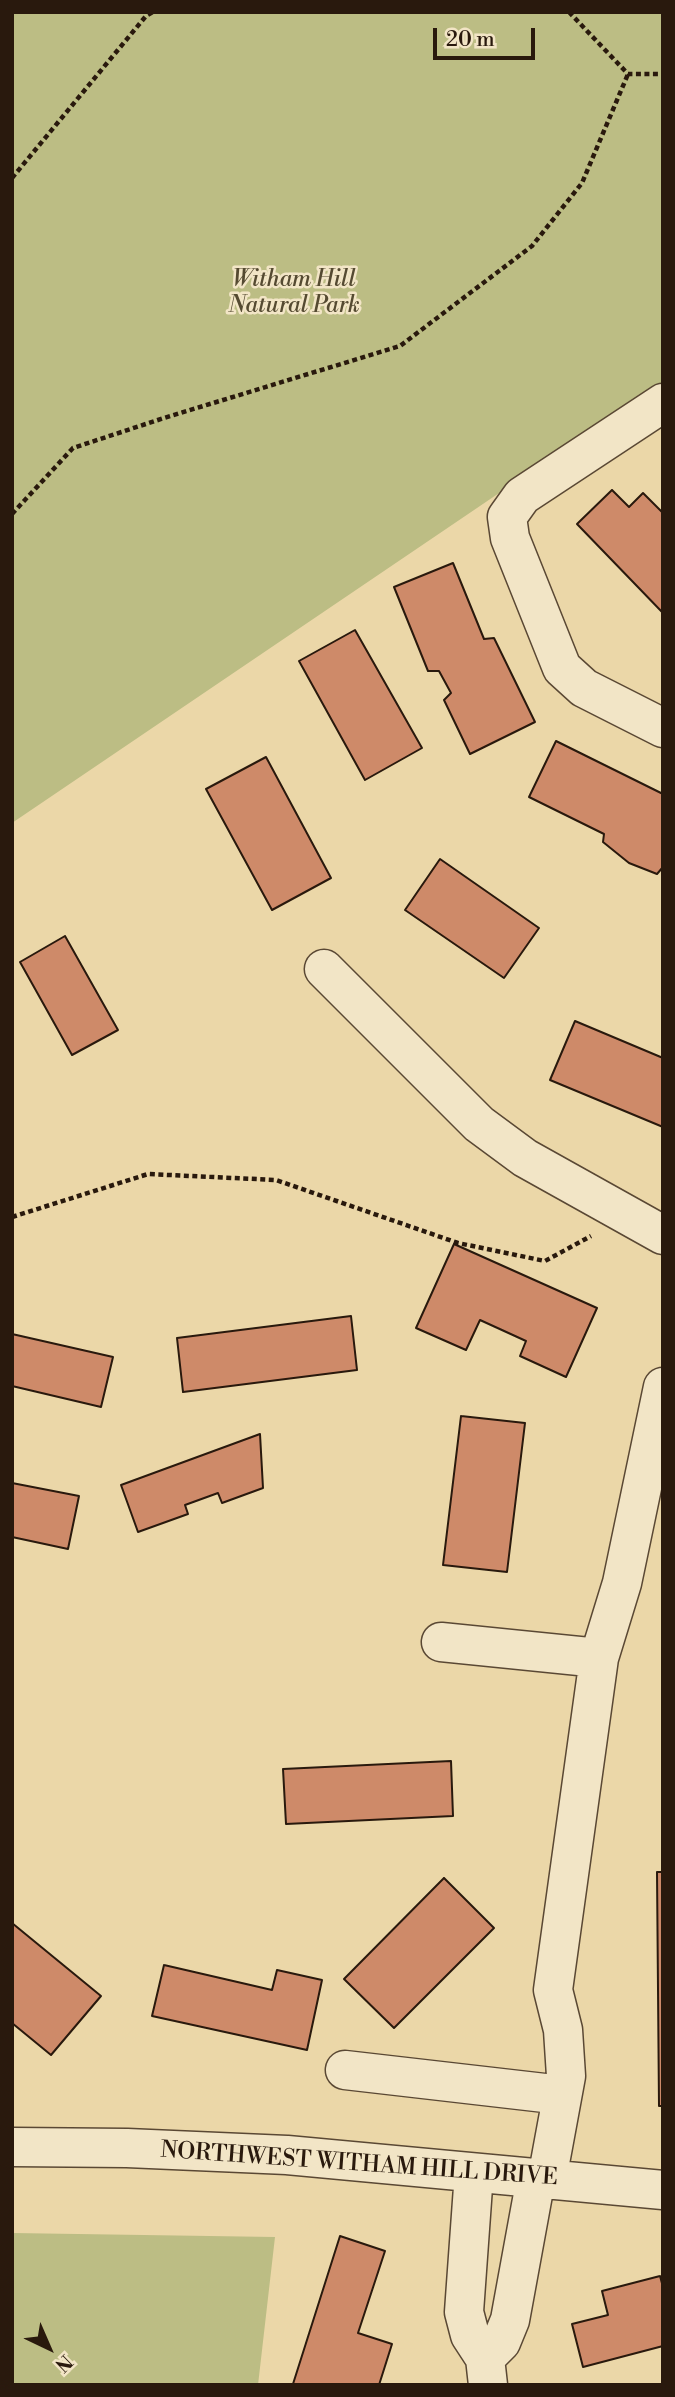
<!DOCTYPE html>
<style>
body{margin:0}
#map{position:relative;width:675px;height:2397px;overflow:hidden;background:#ebd7a8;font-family:"Libre Bodoni",serif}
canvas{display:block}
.frame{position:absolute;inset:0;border:14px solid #29190d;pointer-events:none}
.north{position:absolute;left:14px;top:2313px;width:70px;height:70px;-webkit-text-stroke:5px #f2e5c6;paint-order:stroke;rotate:136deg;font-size:19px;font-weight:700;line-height:28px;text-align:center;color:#29190d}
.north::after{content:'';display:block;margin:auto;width:24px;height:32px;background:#29190d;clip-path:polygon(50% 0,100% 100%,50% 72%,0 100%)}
.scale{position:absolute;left:433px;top:28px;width:102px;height:32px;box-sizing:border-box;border:4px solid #29190d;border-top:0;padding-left:9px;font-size:21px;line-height:24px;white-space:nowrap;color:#29190d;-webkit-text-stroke:5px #f2e5c6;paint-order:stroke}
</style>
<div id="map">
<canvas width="675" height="2397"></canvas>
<div class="frame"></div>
<div class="north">N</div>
<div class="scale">20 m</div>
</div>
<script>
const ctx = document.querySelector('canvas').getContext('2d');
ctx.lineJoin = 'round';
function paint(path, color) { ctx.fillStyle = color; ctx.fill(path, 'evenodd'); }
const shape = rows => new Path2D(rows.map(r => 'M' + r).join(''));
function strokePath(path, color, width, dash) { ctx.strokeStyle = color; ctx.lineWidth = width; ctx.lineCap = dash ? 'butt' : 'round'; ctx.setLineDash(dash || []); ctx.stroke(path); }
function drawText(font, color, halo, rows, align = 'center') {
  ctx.font = font + ' "Libre Bodoni",serif'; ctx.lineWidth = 5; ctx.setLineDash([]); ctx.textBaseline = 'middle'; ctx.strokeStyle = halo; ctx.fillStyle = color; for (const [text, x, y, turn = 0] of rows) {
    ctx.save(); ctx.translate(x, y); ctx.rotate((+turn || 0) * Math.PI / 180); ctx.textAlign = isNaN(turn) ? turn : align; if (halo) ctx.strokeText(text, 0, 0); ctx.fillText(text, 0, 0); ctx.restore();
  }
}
const green = shape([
 [12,12,663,12,663,382,12,823],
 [12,2233,275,2237,258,2385,12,2385]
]);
const building = shape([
 [612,490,629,507,643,493,663,513,663,613,577,524,612,490],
 [453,563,484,639,494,638,535,722,470,754,444,700,451,693,439,671,428,671,394,587,453,563],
 [355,630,422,748,365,780,299,661,355,630],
 [556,741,663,794,663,867,657,874,629,863,603,842,604,834,529,797,556,741],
 [266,757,331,878,272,910,206,789,266,757],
 [440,859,539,928,504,978,405,910,440,859],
 [65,936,118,1030,72,1055,20,962,65,936],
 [575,1021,663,1058,663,1127,550,1080,575,1021],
 [454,1244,597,1308,566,1377,520,1356,526,1341,480,1320,466,1350,416,1328,454,1244],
 [351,1316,357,1370,183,1392,177,1338,351,1316],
 [12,1334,113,1357,101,1407,12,1386,12,1334],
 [461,1416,525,1423,507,1572,443,1565,461,1416],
 [260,1434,263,1488,222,1503,218,1493,185,1505,188,1514,138,1532,121,1485,260,1434],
 [12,1483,79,1496,68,1549,12,1537,12,1483],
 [451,1761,453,1816,286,1824,283,1769,451,1761],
 [657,1872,663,1872,663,2106,659,2106,657,1872],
 [444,1878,494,1928,394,2028,344,1979,444,1878],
 [12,1923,101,1996,51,2055,12,2023,12,1923],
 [164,1965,272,1990,277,1970,322,1980,307,2050,152,2016,164,1965],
 [340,2236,385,2251,358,2333,392,2344,379,2385,296,2385,293,2384,340,2236],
 [660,2276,663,2287,663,2346,583,2367,572,2324,608,2315,602,2291,660,2276]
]);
const path = shape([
 [569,12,628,74,663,74],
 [12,178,146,16,153,12],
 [12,514,73,448,164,418,400,346,532,246,582,183,628,74],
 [12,1217,148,1174,276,1180,458,1243,545,1261,591,1236]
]);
const minor = shape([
 [663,403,522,496,507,517,510,538,562,668,584,688,663,728],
 [324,969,479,1124,525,1158,663,1235],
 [441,1642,599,1658],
 [345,2070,562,2095],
 [12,2147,127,2148,287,2155,663,2190],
 [474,2173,464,2312,470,2335,485,2358,488,2385],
 [547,2179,566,2076,563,2030,553,1990,599,1658,622,1583,663,1387],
 [485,2358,501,2342,510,2320,536,2178]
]);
const parkNames = [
 ["Witham Hill",294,280],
 ["Natural Park",294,306]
];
const streetNames = [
 ["NORTHWEST WITHAM HILL DRIVE",359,2165,4]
];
paint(green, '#bcbd84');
paint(building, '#ce8a69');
strokePath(building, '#29190d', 2);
strokePath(minor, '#5a4834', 41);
strokePath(path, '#29190d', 4.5, [5, 3.5]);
strokePath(minor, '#f2e5c6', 38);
drawText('italic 23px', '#554a31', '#f2e5c6', parkNames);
drawText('23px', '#29190d', '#f2e5c6', streetNames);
</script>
